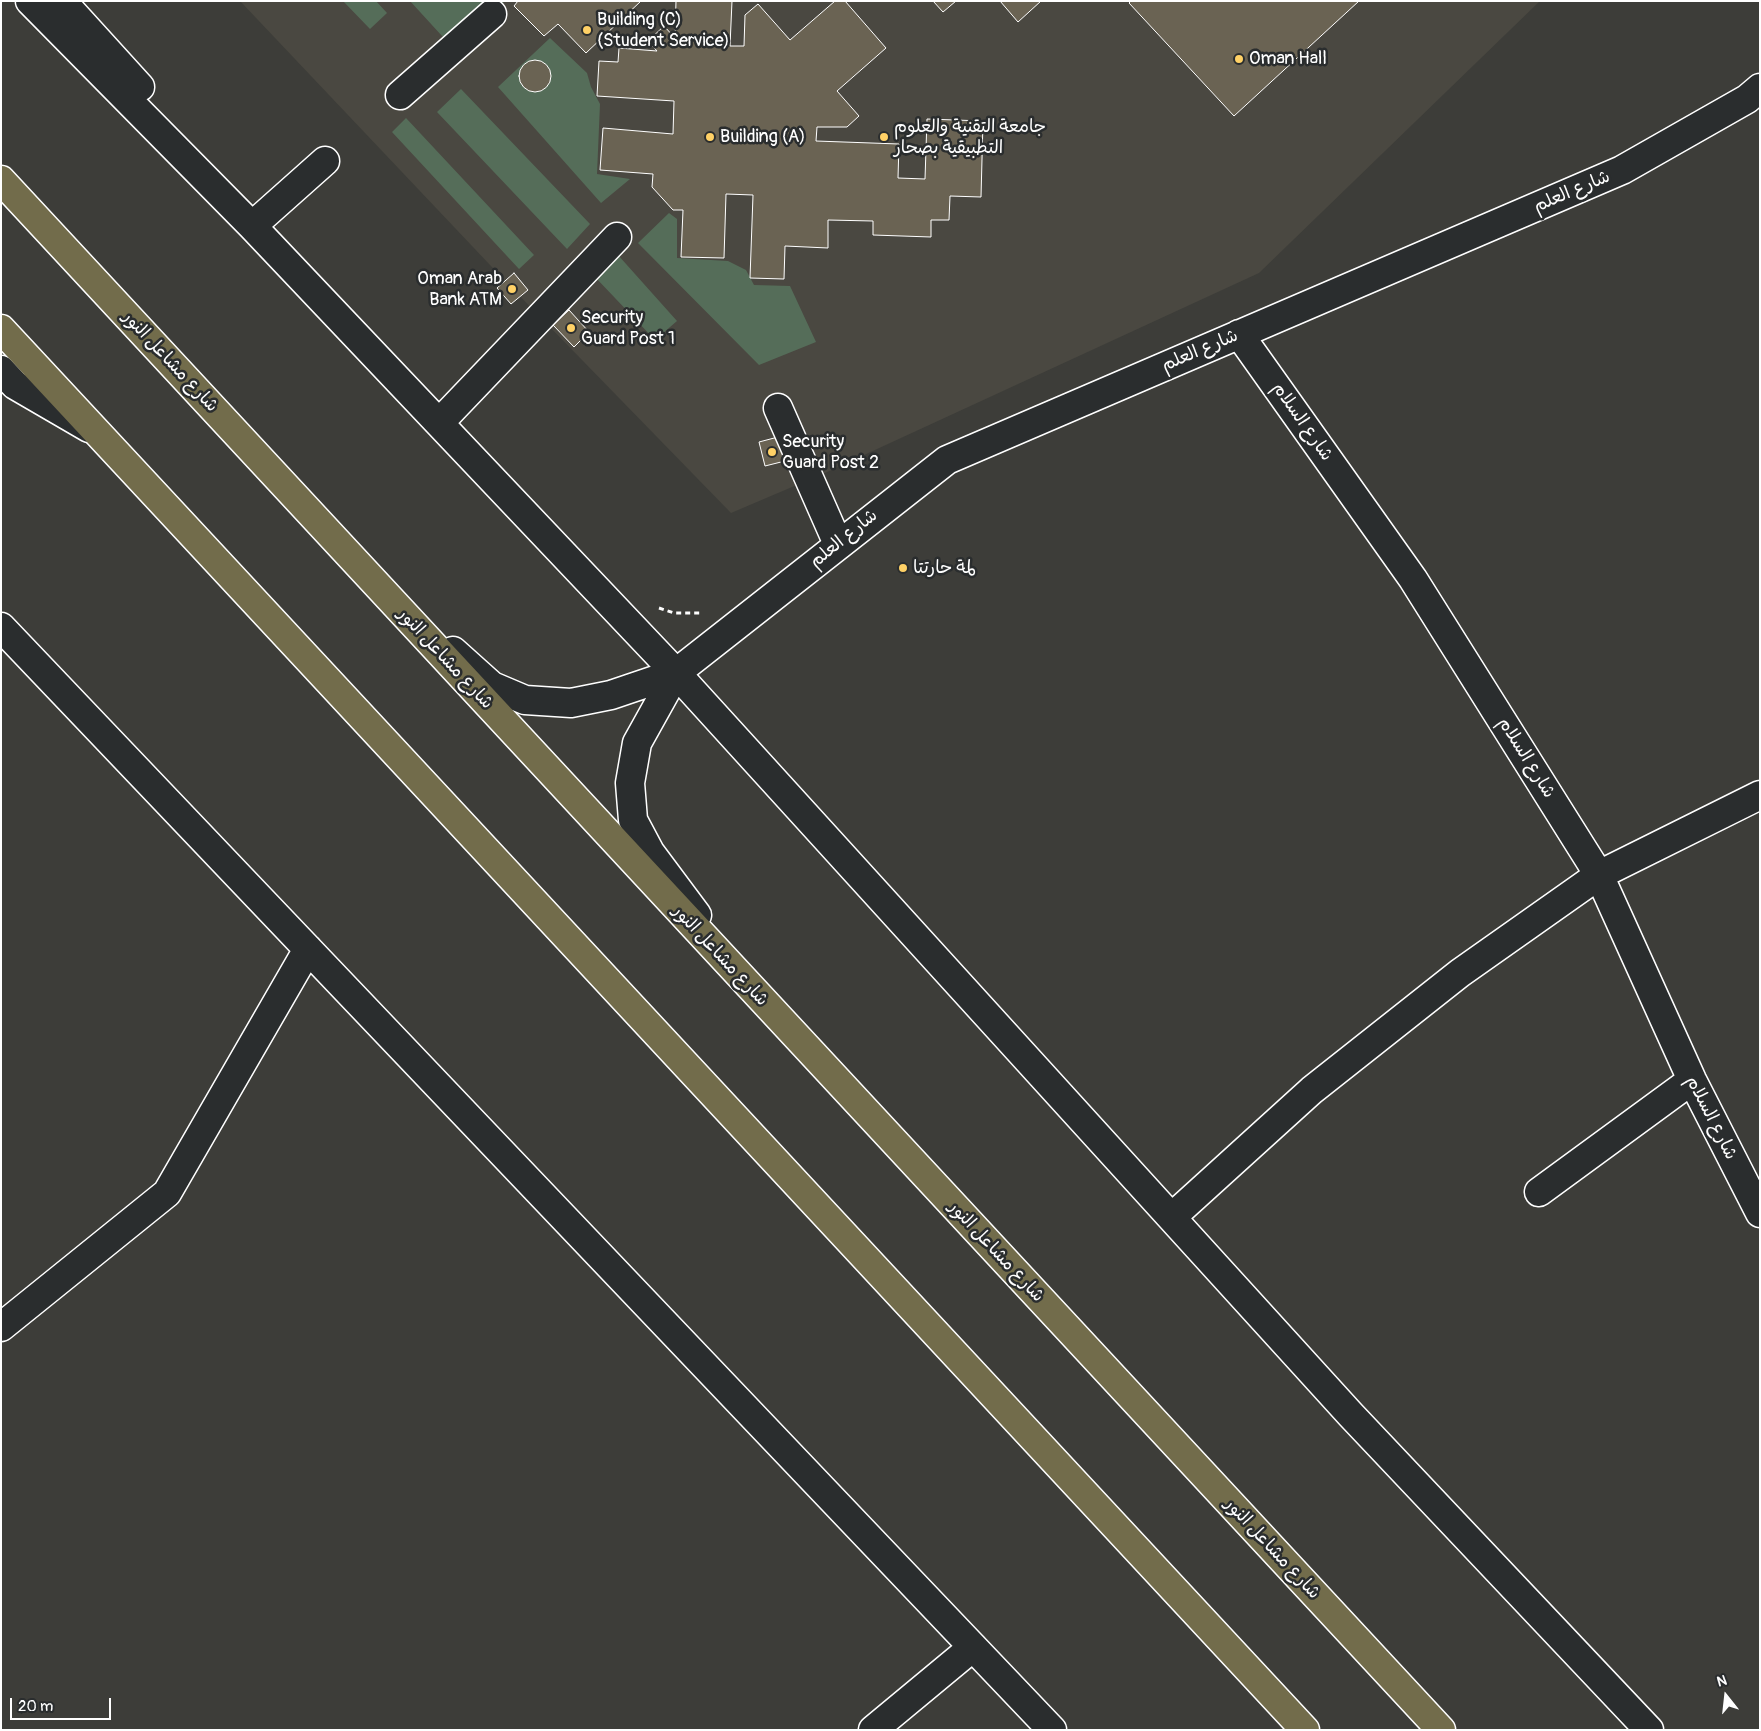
<!DOCTYPE html>
<meta charset="utf-8">
<style>
body{margin:0}
#map{position:relative;width:1761px;height:1731px;overflow:hidden;background:#3d3d39;font-family:Pangolin,sans-serif}
canvas{display:block}
.frame{position:absolute;inset:0;border:2px solid #fff;pointer-events:none}
.north{position:absolute;left:1701px;top:1671px;width:50px;height:50px;-webkit-text-stroke:4px #2a2d2e;paint-order:stroke;rotate:344deg;font-size:14px;font-weight:700;line-height:20px;text-align:center;color:#fff}
.north::after{content:'';display:block;margin:auto;width:18px;height:22px;background:#fff;clip-path:polygon(50% 0,100% 100%,50% 72%,0 100%)}
.scale{position:absolute;left:10px;top:1698px;width:101px;height:22px;box-sizing:border-box;border:2px solid #fff;border-top:0;padding-left:6px;font-size:15px;line-height:18px;white-space:nowrap;color:#fff;-webkit-text-stroke:4px #2a2d2e;paint-order:stroke}
</style>
<div id="map">
<canvas width="1761" height="1731"></canvas>
<div class="frame"></div>
<div class="north">N</div>
<div class="scale">20 m</div>
</div>
<script>
const ctx = document.querySelector('canvas').getContext('2d');
ctx.lineJoin = 'round';
function paint(path, color) { ctx.fillStyle = color; ctx.fill(path, 'evenodd'); }
const shape = rows => new Path2D(rows.map(r => 'M' + r).join(''));
function strokePath(path, color, width, dash) { ctx.strokeStyle = color; ctx.lineWidth = width; ctx.lineCap = dash ? 'butt' : 'round'; ctx.setLineDash(dash || []); ctx.stroke(path); }
function drawText(font, color, halo, rows, align = 'center') {
  ctx.font = font + ' Pangolin,"Playpen Sans Arabic",sans-serif'; ctx.lineWidth = 5; ctx.setLineDash([]); ctx.textBaseline = 'middle'; ctx.strokeStyle = halo; ctx.fillStyle = color; for (const [text, x, y, turn = 0] of rows) {
    ctx.save(); ctx.translate(x, y); ctx.rotate((+turn || 0) * Math.PI / 180); ctx.textAlign = isNaN(turn) ? turn : align; if (halo) ctx.strokeText(text, 0, 0); ctx.fillText(text, 0, 0); ctx.restore();
  }
}
const built = shape([
 [240,1,1540,1,1259,273,825,473,731,513,508,284]
]);
const green = shape([
 [343,1,376,1,387,13,370,29],
 [410,1,505,1,453,48],
 [550,38,587,73,591,87,600,104,597,174,630,179,601,203,498,87],
 [461,89,590,224,567,249,437,112],
 [406,118,534,255,519,269,392,132],
 [669,213,677,219,677,258,728,261,746,270,754,285,790,286,816,342,759,365,638,243],
 [618,255,677,321,655,340,595,277]
]);
const building = shape([
 [518,1,641,1,586,53,558,24,544,36,514,6,518,1],
 [676,1,732,1,730,46,744,46,745,15,758,4,790,40,835,1,845,1,886,48,837,91,859,116,847,127,817,127,816,141,899,144,898,178,925,179,927,119,983,121,981,197,950,196,949,220,931,220,931,237,873,235,873,221,828,220,828,248,785,246,784,279,750,278,753,195,726,194,724,258,681,257,683,210,673,210,652,187,653,174,600,170,603,128,673,134,674,101,597,96,599,61,618,62,619,48,657,51,648,41,664,26,675,38,676,1],
 [933,1,956,1,943,12,933,1],
 [1000,1,1041,1,1018,22,1000,1],
 [1131,1,1359,1,1234,116,1129,3,1131,1],
 '519 76a16 16 0 1 1 32 0a16 16 0 1 1-32 0Z',
 [514,273,528,290,511,304,497,288,514,273],
 [569,310,589,332,574,347,553,325,569,310],
 [778,437,785,461,765,466,759,442,778,437]
]);
const path = shape([
 [659,608,674,613,700,613]
]);
const minor = shape([
 [30,1,252,226,676,673,1351,1415,1649,1730],
 [62,1,140,87],
 [400,95,492,14],
 [252,226,325,161],
 [1239,334,1413,579,1599,875,1692,1080,1760,1213],
 [1,370,15,385,89,428],
 [778,408,838,544],
 [440,422,617,237],
 [1,627,1052,1730],
 [453,651,492,686,525,700,571,703,611,695,676,673,947,460,1622,170,1747,99,1760,88],
 [676,673,637,743,630,783,633,820,650,852,697,915],
 [1539,1192,1692,1080],
 [1172,1217,1312,1090,1460,973,1599,875,1760,795],
 [1,1327,167,1193,308,949],
 [873,1730,973,1647]
]);
const highway = shape([
 [1,180,1441,1730],
 [1,329,1305,1730]
]);
const markers = [
 [587,30,5,"#ffd166"],
 [1239,59,5,"#ffd166"],
 [710,137,5,"#ffd166"],
 [884,137,5,"#ffd166"],
 [512,289,5,"#ffd166"],
 [571,328,5,"#ffd166"],
 [772,452,5,"#ffd166"],
 [903,568,5,"#ffd166"]
];
const poiNames = [
 ["Building (C)",597,20],
 ["(Student Service)",597,41],
 ["Oman Hall",1249,59],
 ["جامعة التقنية والعلوم",894,127],
 ["التطبيقية بصحار",894,148],
 ["Building (A)",720,137],
 ["Oman Arab",502,279,"right"],
 ["Bank ATM",502,300,"right"],
 ["Security",581,318],
 ["Guard Post 1",581,339],
 ["Security",782,442],
 ["Guard Post 2",782,463],
 ["لمة حارتتا",913,568]
];
const streetNames = [
 ["شارع العلم",1572,192,-23],
 ["شارع العلم",1200,351,-23],
 ["شارع مشاعل النور",170,362,47],
 ["شارع السلام",1302,422,55],
 ["شارع العلم",844,539,-39],
 ["شارع مشاعل النور",445,659,47],
 ["شارع السلام",1526,758,58],
 ["شارع مشاعل النور",720,956,47],
 ["شارع السلام",1711,1118,63],
 ["شارع مشاعل النور",996,1252,47],
 ["شارع مشاعل النور",1272,1549,47]
];
paint(built, '#4a4841');
paint(green, '#556d59');
paint(building, '#6a6353');
strokePath(building, '#fff', 1);
strokePath(minor, '#fff', 31);
strokePath(highway, '#fff', 31);
strokePath(path, '#fff', 3, [5, 4]);
strokePath(minor, '#2a2d2e', 28);
strokePath(highway, '#726c4b', 28);
for (const [x, y, r, color] of markers) { const dot = new Path2D(); dot.arc(x, y, r, 0, 2 * Math.PI); ctx.fillStyle = color; ctx.fill(dot); strokePath(dot, '#2a2d2e', 2); }
drawText('18px', '#fff', '#2a2d2e', poiNames, 'left');
drawText('18px', '#fff', '#2a2d2e', streetNames);
</script>
